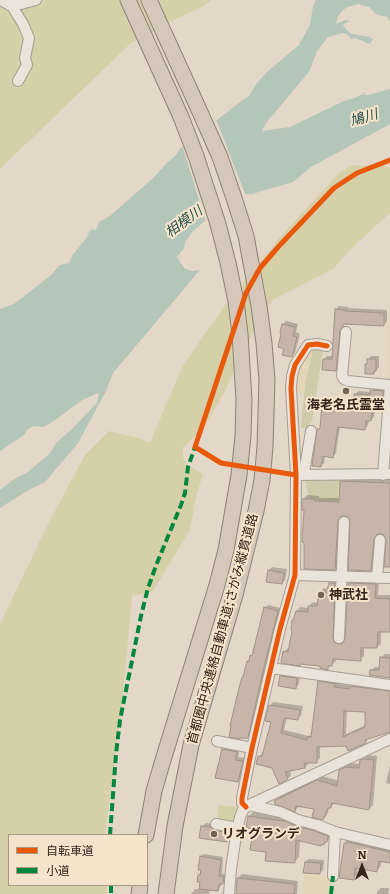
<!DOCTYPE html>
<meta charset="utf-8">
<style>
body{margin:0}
#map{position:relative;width:390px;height:894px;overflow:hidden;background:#e3d7c7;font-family:Literata,"Noto Sans JP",serif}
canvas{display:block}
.legend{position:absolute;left:8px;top:834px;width:140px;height:52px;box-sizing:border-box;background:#f5e4cc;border:1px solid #a89785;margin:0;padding:5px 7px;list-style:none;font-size:12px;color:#34241b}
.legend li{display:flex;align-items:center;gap:8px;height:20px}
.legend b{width:20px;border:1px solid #a89785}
.north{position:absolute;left:342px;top:846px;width:40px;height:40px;-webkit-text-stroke:3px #f5e4cc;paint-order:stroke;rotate:0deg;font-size:11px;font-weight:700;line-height:16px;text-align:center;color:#34241b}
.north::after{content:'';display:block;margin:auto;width:14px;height:18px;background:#34241b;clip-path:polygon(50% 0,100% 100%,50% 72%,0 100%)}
</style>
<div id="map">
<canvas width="390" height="894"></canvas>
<ul class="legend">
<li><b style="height:5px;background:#e8590c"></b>自転車道</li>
<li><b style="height:5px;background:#00873e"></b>小道</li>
</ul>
<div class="north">N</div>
</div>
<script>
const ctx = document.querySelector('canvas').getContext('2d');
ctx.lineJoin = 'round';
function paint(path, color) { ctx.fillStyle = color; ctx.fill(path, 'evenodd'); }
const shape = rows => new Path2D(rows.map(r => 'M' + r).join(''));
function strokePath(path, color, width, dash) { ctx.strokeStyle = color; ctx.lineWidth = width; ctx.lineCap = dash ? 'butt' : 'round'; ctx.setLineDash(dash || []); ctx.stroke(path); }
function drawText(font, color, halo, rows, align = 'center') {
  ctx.font = font + ' Literata,"Noto Sans JP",serif'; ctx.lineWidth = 4; ctx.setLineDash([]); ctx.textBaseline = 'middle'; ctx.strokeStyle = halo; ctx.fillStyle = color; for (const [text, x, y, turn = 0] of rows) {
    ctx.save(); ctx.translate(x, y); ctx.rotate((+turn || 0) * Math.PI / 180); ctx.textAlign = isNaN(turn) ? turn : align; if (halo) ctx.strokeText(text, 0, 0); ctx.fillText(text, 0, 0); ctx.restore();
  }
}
const farmland = shape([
 [388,311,390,312,390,382,387,381],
 [314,346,306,380,305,395,295,393,301,363,311,347],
 [304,873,332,877,330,894,303,894]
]);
const green = shape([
 [0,0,211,0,204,6,176,19,131,43,0,169],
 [353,165,385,166,390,168,390,213,354,246,333,269,274,299,262,314,224,393,203,429,183,447,183,457,186,464,203,474,196,497,190,530,153,591,132,596,122,705,105,835,9,835,9,885,107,885,107,894,0,894,0,624,48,524,85,455,109,431,139,438,150,443,182,367,226,304,281,236,339,173],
 [218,805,238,807,234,823,220,821,217,818]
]);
const cemetery = shape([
 [314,346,323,350,312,421,307,429,301,428,302,413,306,380],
 [339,479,338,501,320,501,319,499,309,498,305,480]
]);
const water = shape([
 [316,0,390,0,390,21,387,17,376,14,369,7,365,6,359,4,347,7,343,10,338,16,336,24,345,20,350,21,344,24,343,26,351,34,370,37,373,39,370,44,355,38,351,39,347,34,342,33,328,37,317,51,309,72,266,123,262,131,290,127,344,101,357,97,366,92,364,95,368,95,390,89,390,124,311,167,293,182,252,194,246,194,206,220,193,231,185,242,184,248,177,257,184,268,192,271,200,270,113,373,106,391,78,443,45,482,25,492,0,508,0,490,13,480,28,472,49,454,57,442,72,429,97,403,99,394,98,393,82,400,58,418,44,427,33,426,28,429,24,435,0,451,0,309,14,304,50,276,60,265,69,263,72,256,88,236,89,231,92,229,96,230,99,222,110,216,152,179,167,163,175,156,181,148,240,102,249,96,256,84,267,72,299,45,310,25,313,6]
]);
const pier = shape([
 [216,119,246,196,206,223,182,145]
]);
const shadow = shape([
 [339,306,348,307,348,308,387,310,387,322,383,325,345,323,343,327,339,366,336,370,324,359,327,356,333,356,336,310],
 [286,321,298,324,296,332,300,334,295,353,291,356,285,348,281,332,283,324],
 [371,356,379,356,379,367,374,373,366,364,368,363,368,359],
 [374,387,386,388,384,406,381,410,375,410,374,417,371,420,369,420,368,425,365,429,340,426,336,453,333,457,325,456,324,463,321,466,318,429,322,426,323,405,326,401,333,402,332,404,354,407,355,394,359,391,371,392],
 [345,477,390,479,390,566,387,540,385,534,380,532,377,534,375,566,371,570,348,516,342,515,339,565,335,569,305,509,303,499,307,495,319,496,319,498,340,498,341,481],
 [272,567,287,569,285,580,282,583,269,570],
 [334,579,338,579,339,640,344,641,346,640,349,584,353,580,379,581,378,595,390,595,390,631,381,631,381,644,377,647,364,647,364,656,360,659,336,658,336,661,327,668,321,665,301,663,300,665,284,652,288,648,290,648,297,611,300,607,309,608,309,606,313,602,318,603,320,592,324,588,328,589,330,583],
 [268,605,281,608,266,666,251,734,247,737,248,661,254,653,265,608],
 [385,654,390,654,390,677,371,670,375,667,380,667,381,658],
 [284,673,300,675,299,684,295,688,280,676],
 [323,678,338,680,338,683,352,686,355,683,390,688,390,727,368,739,365,743,347,745,320,746,320,758,316,762,308,762,308,764,305,768,290,771,291,775,288,779,259,757,263,753,273,721,270,706,273,702,303,706,301,715,298,719,287,717,284,730,309,736,312,734,319,682],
 [347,710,366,711,366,725,346,734],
 [226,746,240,748,238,757,245,758,241,778,238,781,216,778,223,749],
 [368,755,377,756,373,805,369,809,335,803,330,807,327,815,323,819,315,808,299,806,295,811,275,801,279,797,322,776,339,781,340,771,344,766,351,763,361,764,361,761],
 [390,765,390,784,386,783],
 [254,811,287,817,332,832,331,837,324,844,300,840,299,857,294,862,267,851,254,828,249,816],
 [206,823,214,824,232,830,230,838,227,841,202,826],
 [349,839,390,847,390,862,382,861,380,867,376,871,358,867,357,875,353,879,340,877,345,843],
 [204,854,223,857,222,874,226,874,226,880,223,883,221,883,221,886,218,890,210,889,209,894,191,894,195,889,200,889,201,881,199,875,202,873,200,857],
 [309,859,324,860,323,870,320,873,305,862],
 [242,874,298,881,297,894,244,894,238,878],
 [381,888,389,888,388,893,390,894,377,894,377,892]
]);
const building = shape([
 [335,309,346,310,345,311,384,313,384,326,344,324,340,331,336,371,322,370,323,359,332,359,335,309],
 [282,324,295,327,293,336,297,337,292,357,282,355,284,349,278,347,281,334,280,332,282,324],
 [367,359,376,359,376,371,374,371,374,374,365,374,365,364,367,364,367,359],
 [370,390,383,391,382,408,378,408,378,411,372,411,371,421,366,421,365,430,338,427,333,458,323,456,321,467,312,466,317,429,320,429,322,404,330,405,330,407,353,410,354,394,370,395,370,390],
 [340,481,390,483,390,567,384,567,386,540,384,535,380,534,377,534,374,539,371,571,348,570,350,522,348,517,344,516,341,516,338,521,335,570,304,569,304,543,302,542,304,510,302,510,302,499,315,499,315,501,339,502,340,481],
 [268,570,284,573,282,584,266,582,268,570],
 [329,583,335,583,333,638,335,643,342,644,345,639,348,583,376,584,375,598,390,599,390,632,378,632,377,648,361,648,361,661,333,659,332,666,328,666,328,670,320,668,320,666,300,664,300,666,281,663,283,651,288,652,292,631,291,630,292,620,293,620,296,611,308,612,308,606,317,606,319,592,326,593,329,583],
 [264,607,278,611,263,671,248,738,240,738,240,739,229,737,231,726,230,726,238,692,242,677,243,677,247,661,249,661,250,655,252,656,264,607],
 [380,657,390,658,390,678,369,675,370,670,379,670,380,657],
 [280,676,297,678,296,689,278,686,280,676],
 [318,681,335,684,334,687,350,689,350,686,390,691,390,732,365,740,366,743,348,751,346,746,317,747,317,763,304,763,305,768,285,772,288,779,279,784,272,768,256,764,258,756,262,756,271,722,265,721,269,705,300,710,298,720,284,718,281,733,307,740,307,737,311,737,318,681],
 [344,711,365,712,365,727,343,737,344,711],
 [222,749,237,752,235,760,243,761,238,782,215,778,222,749],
 [363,759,374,760,369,810,332,803,331,808,328,808,323,820,312,817,314,809,296,806,295,812,275,804,274,801,317,780,337,786,339,770,346,767,359,768,360,760,363,759],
 [248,816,283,821,282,820,296,826,315,831,328,836,327,842,325,842,324,845,322,844,321,846,296,840,295,863,265,861,266,852,250,850,253,829,246,828,248,816],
 [201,826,210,827,214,830,229,833,227,842,199,838,201,826],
 [347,842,390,852,390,863,379,861,377,872,355,868,354,880,339,878,344,843,347,843,347,842],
 [200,856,221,860,219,876,224,877,223,884,219,884,218,891,199,889,200,882,197,882,198,875,200,875,201,870,198,870,200,856],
 [305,862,321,863,320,874,303,873,305,862],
 [237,878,295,884,294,894,236,894,237,878]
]);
const minor = shape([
 [0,0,12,6,23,24,29,38,25,58,27,65,18,81],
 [9,5,21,4,36,0],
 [346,332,342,376,344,379,348,381,390,385,383,475],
 [305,467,311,431],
 [296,475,390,474],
 [295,575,390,578],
 [377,578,380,540],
 [339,638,344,522],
 [271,668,390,685],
 [217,741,252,748],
 [249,805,280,812,298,820,317,825,335,832,390,845],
 [246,807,242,803,242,798,252,748,280,629,295,575,296,475,291,388,292,376,295,365,308,345,317,344,327,346],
 [216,824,238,828],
 [333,876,335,832],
 [229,894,231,869,235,842,240,817,243,810,249,805,390,739]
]);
const highway = shape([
 [128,0,181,117,196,156,218,224,228,263,236,301,240,334,244,400,243,436,239,475,226,550,217,585,163,760,154,791,146,835],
 [149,0,200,112,220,157,234,198,246,236,259,306,264,343,267,380,265,447,262,480,256,511,235,595,191,745,175,826,166,894],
 [139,894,140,885]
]);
const quiet = shape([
 [110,835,116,754,120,720,141,616,148,588,157,563,181,505,185,493,188,467,195,447],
 [111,885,111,894],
 [331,894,333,876]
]);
const cycleway = shape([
 [296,475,221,463,195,447,246,293,260,268,279,246,334,188,357,173,390,160],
 [246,807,242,803,242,798,252,748,280,629,295,575,296,475,291,388,292,376,295,365,308,345,317,344,327,346]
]);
const markers = [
 [346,391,4,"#716357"],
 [321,595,4,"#716357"],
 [214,834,4,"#716357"]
];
const poiNames = [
 ["海老名氏霊堂",346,405,"center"],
 ["神武社",329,595],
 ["リオグランデ",222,834]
];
const streetNames = [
 ["首都圏中央連絡自動車道;さがみ縦貫道路",223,629,-75]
];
const waterNames = [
 ["鳩川",364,118,-17],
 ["相模川",184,222,-36]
];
paint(farmland, '#e3d5b7');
paint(green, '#d6d0a9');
paint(cemetery, '#cfcaa9');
paint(water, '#b4c6b8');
paint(pier, '#e3d7c7');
paint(shadow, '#0003');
paint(building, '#c6b5a8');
strokePath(building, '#a29287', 1);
strokePath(minor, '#a79c91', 12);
strokePath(highway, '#8c8278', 17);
strokePath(minor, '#eae3da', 10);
strokePath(highway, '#d5c7b9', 15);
strokePath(quiet, '#00873e', 4, [8, 4]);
strokePath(cycleway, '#e8590c', 5);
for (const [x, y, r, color] of markers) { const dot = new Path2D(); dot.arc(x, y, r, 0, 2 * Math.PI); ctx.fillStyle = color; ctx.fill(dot); strokePath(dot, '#f5e4cc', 1.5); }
drawText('bold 13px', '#34241b', '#f5e4cc', poiNames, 'left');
drawText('13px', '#34241b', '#f5e4cc', streetNames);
drawText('italic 14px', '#2a544c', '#f5e4cc', waterNames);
</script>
